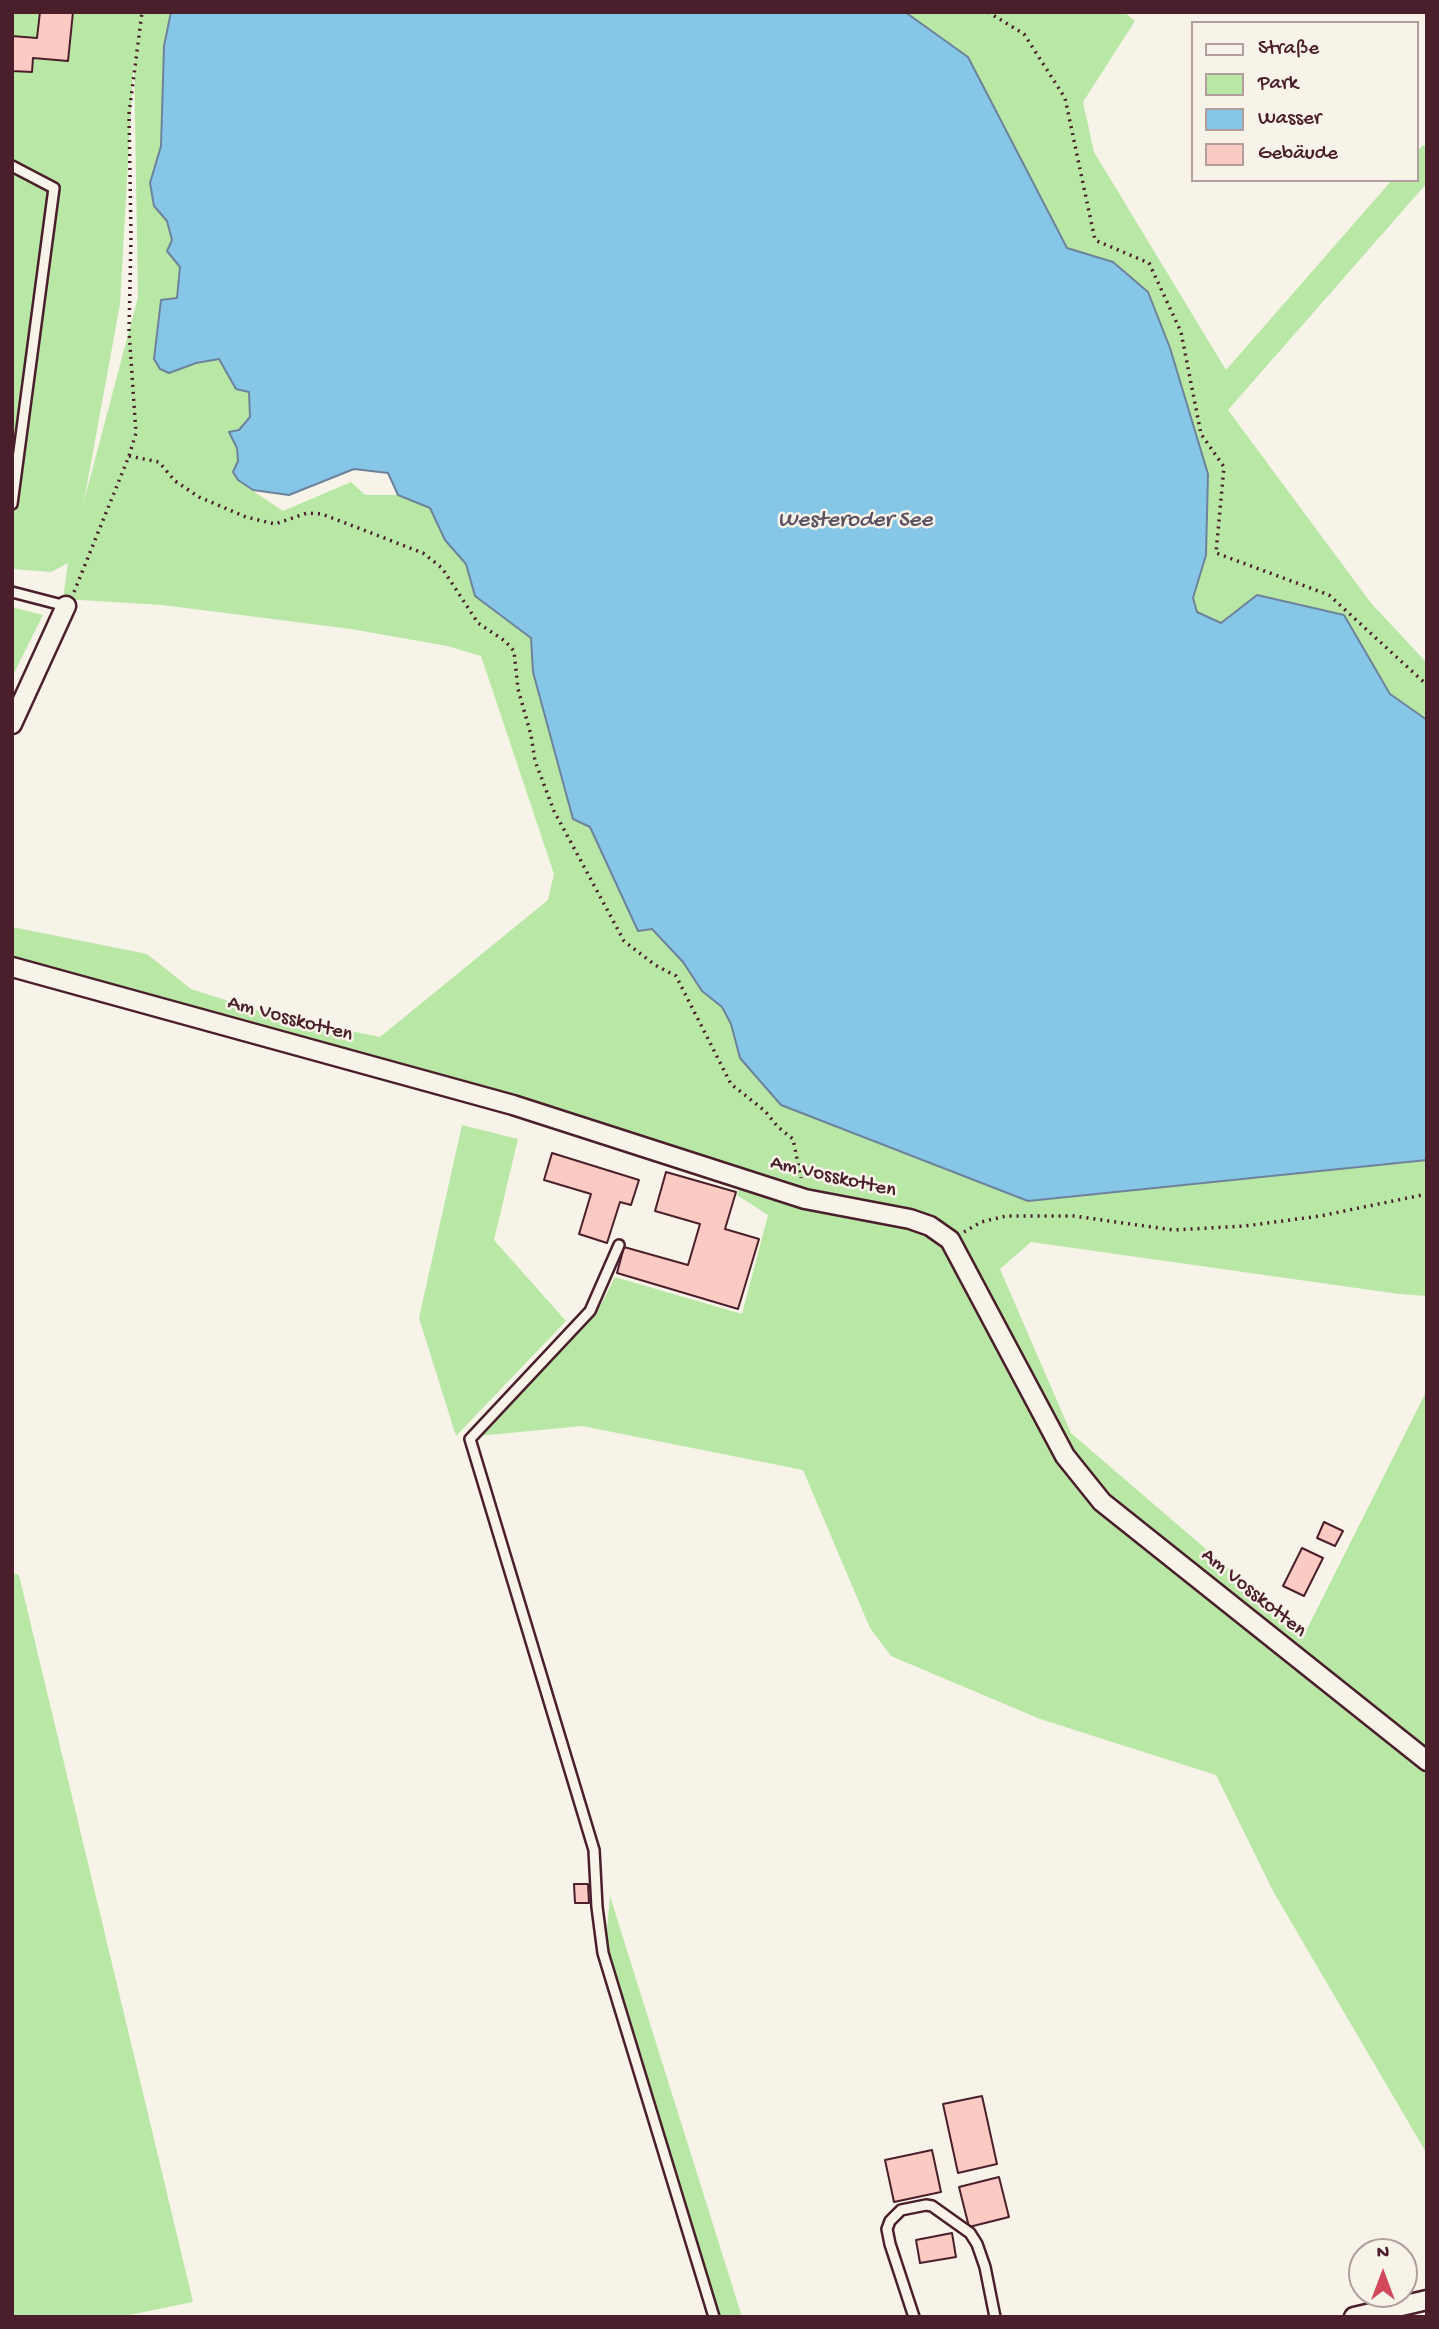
<!DOCTYPE html>
<meta charset="utf-8">
<style>
body{margin:0}
#map{position:relative;width:1439px;height:2329px;overflow:hidden;background:#f7f3e8;font-family:"Gochi Hand",sans-serif}
canvas{display:block}
.frame{position:absolute;inset:0;border:14px solid #4a1f2b;pointer-events:none}
.legend{position:absolute;left:1191px;top:21px;width:228px;height:161px;box-sizing:border-box;background:#f7f3e8;border:2px solid #b29e9c;margin:0;padding:9px 12px;list-style:none;font-size:21px;color:#4a1f2b}
.legend li{display:flex;align-items:center;gap:14px;height:35px}
.legend b{width:35px;border:2px solid #b29e9c}
.north{position:absolute;left:1348px;top:2238px;width:70px;height:70px;box-sizing:border-box;background:#f7f3e8;border:2px solid #b29e9c;border-radius:50%;rotate:0deg;font-size:19px;font-weight:700;line-height:28px;text-align:center;color:#4a1f2b}
.north::after{content:'';display:block;margin:auto;width:24px;height:32px;background:#d1495b;clip-path:polygon(50% 0,100% 100%,50% 72%,0 100%)}
</style>
<div id="map">
<canvas width="1439" height="2329"></canvas>
<div class="frame"></div>
<ul class="legend">
<li><b style="height:9px;background:#f7f3e8"></b>Straße</li>
<li><b style="height:19px;background:#b9e7a5"></b>Park</li>
<li><b style="height:19px;background:#86c6e6"></b>Wasser</li>
<li><b style="height:19px;background:#facac3"></b>Gebäude</li>
</ul>
<div class="north">N</div>
</div>
<script>
const ctx = document.querySelector('canvas').getContext('2d');
ctx.lineJoin = 'round';
function paint(path, color) { ctx.fillStyle = color; ctx.fill(path, 'evenodd'); }
const shape = rows => new Path2D(rows.map(r => 'M' + r).join(''));
function strokePath(path, color, width, dash) { ctx.strokeStyle = color; ctx.lineWidth = width; ctx.lineCap = dash ? 'butt' : 'round'; ctx.setLineDash(dash || []); ctx.stroke(path); }
function drawText(font, color, halo, rows, align = 'center') {
  ctx.font = font + ' "Gochi Hand",sans-serif'; ctx.lineWidth = 5; ctx.setLineDash([]); ctx.textBaseline = 'middle'; ctx.strokeStyle = halo; ctx.fillStyle = color; for (const [text, x, y, turn = 0] of rows) {
    ctx.save(); ctx.translate(x, y); ctx.rotate((+turn || 0) * Math.PI / 180); ctx.textAlign = isNaN(turn) ? turn : align; if (halo) ctx.strokeText(text, 0, 0); ctx.fillText(text, 0, 0); ctx.restore();
  }
}
const green = shape([
 [12,12,171,12,164,46,161,146,150,183,154,206,167,221,172,240,167,251,180,267,169,373,196,363,219,359,236,389,249,392,250,417,239,430,229,432,237,448,238,481,283,511,351,482,365,495,398,495,430,508,445,540,466,564,475,596,531,638,533,672,573,819,590,827,638,931,652,929,683,962,702,991,722,1007,731,1024,740,1058,1427,1146,1427,1296,1399,1294,1031,1242,1000,1269,1071,1433,1257,1593,1307,1629,1427,1390,1427,2154,1273,1891,1216,1775,1040,1719,891,1656,870,1628,803,1470,582,1426,478,1436,601,1305,615,1277,742,1314,768,1215,737,1195,745,1171,12,969,12,927,147,954,191,989,272,1015,380,1037,548,900,554,874,481,656,447,646,351,629,162,605,63,599,68,563,51,572,12,569],
 [134,56,138,297,84,501,120,304],
 [905,12,1124,12,1135,21,1083,102,1094,152,1226,370,1392,180,1416,180,1416,153,1423,145,1427,147,1427,183,1228,410,1371,603,1427,663,1427,720,1391,694,1344,615,1221,623,1197,612,1193,598,1206,555,1208,474,1170,348,1148,292,1113,262,1067,248,968,57],
 [12,607,43,615,12,677],
 [462,1125,518,1139,494,1240,566,1321,456,1436,419,1318],
 [12,1573,19,1575,193,2302,119,2317,12,2317],
 [610,1896,742,2317,719,2317,606,1940]
]);
const water = shape([
 [171,12,905,12,968,57,1067,248,1113,262,1148,292,1170,348,1208,474,1206,555,1193,598,1197,612,1221,623,1257,595,1344,615,1390,694,1427,720,1427,1160,1028,1201,781,1105,740,1058,731,1024,722,1007,702,991,683,962,652,929,638,931,590,827,573,819,533,672,531,638,475,596,466,564,445,540,430,508,398,495,388,473,354,469,289,495,253,490,238,480,233,472,238,461,237,448,229,432,239,430,250,417,249,392,236,389,219,359,196,363,169,373,160,369,154,359,161,300,177,298,180,267,167,251,172,240,167,221,154,206,150,183,161,146,164,46,171,12]
]);
const building = shape([
 [40,12,73,12,68,61,33,58,32,72,12,71,12,36,37,38,40,12],
 [552,1153,639,1180,631,1205,620,1202,607,1243,579,1234,591,1194,544,1180,552,1153],
 [666,1172,736,1192,725,1229,759,1239,738,1309,617,1273,624,1247,688,1265,700,1224,655,1211,666,1172],
 [1324,1522,1343,1531,1335,1546,1317,1538,1324,1522],
 [1302,1548,1323,1558,1304,1596,1283,1586,1302,1548],
 [574,1884,588,1884,589,1903,575,1903,574,1884],
 [982,2096,997,2164,958,2173,943,2104,982,2096],
 [932,2150,941,2192,894,2202,885,2160,932,2150],
 [999,2177,1009,2217,969,2227,959,2187,999,2177],
 [952,2233,956,2257,920,2263,916,2240,952,2233]
]);
const path = shape([
 [988,12,1024,34,1065,98,1095,240,1149,263,1181,332,1201,434,1224,467,1216,553,1329,595,1427,685],
 [129,456,159,462,175,481,199,497,246,517,275,524,307,513,322,514,423,553,442,568,478,623,505,641,514,651,518,689,531,735,535,761,554,811,624,941,655,965,676,976,731,1084,765,1111,778,1127,793,1139,801,1178],
 [74,592,129,456,136,433,129,331,131,236,129,114,142,12],
 [964,1232,981,1222,1006,1216,1074,1216,1173,1230,1245,1226,1320,1216,1427,1194]
]);
const lane = shape([
 [12,166,54,188,12,504],
 [12,592,66,606],
 [619,1245,590,1311,470,1439,594,1850,597,1907,603,1953,714,2317],
 [914,2317,890,2244,887,2229,890,2221,901,2210,926,2205,932,2206,970,2233,977,2244,985,2267,995,2317]
]);
const street = shape([
 [12,724,66,606],
 [12,967,513,1105,805,1199,910,1219,930,1226,950,1240,1065,1456,1102,1502,1427,1761],
 [1354,2317,1427,2300]
]);
const streetNames = [
 ["Am Vosskotten",290,1020,15],
 ["Am Vosskotten",833,1178,13],
 ["Am Vosskotten",1253,1594,39]
];
const waterNames = [
 ["Westeroder See",855,521]
];
paint(green, '#b9e7a5');
paint(water, '#86c6e6');
strokePath(water, '#6e839b', 2);
paint(building, '#facac3');
strokePath(building, '#4a1f2b', 2);
strokePath(lane, '#4a1f2b', 14);
strokePath(street, '#4a1f2b', 23);
strokePath(path, '#4a1f2b', 3.5, [2, 5]);
strokePath(lane, '#f7f3e8', 9);
strokePath(street, '#f7f3e8', 18);
drawText('21px', '#4a1f2b', '#f7f3e8', streetNames);
drawText('italic 23px', '#5c5163', '#f7f3e8', waterNames);
</script>
